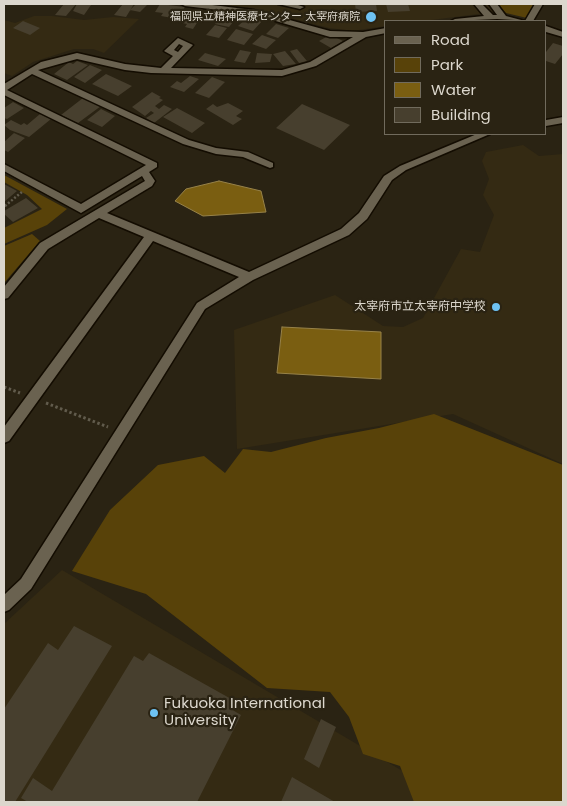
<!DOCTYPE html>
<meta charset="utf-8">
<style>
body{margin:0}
#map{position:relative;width:567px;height:806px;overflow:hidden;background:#2a2313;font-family:Poppins,sans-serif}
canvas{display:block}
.frame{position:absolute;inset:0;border:5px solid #dcd7cd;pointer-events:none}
.legend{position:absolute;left:384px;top:20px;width:162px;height:115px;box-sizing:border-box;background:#2a2313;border:1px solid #716b5d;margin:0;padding:6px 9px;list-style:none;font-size:15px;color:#dcd7cd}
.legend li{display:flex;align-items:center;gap:10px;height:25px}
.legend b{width:25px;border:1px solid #716b5d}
</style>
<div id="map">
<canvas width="567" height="806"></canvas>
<div class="frame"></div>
<ul class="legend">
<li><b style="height:6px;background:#6a6250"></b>Road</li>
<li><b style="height:14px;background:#584209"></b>Park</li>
<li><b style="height:14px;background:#7a5e11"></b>Water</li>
<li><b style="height:14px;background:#473f2e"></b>Building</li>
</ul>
</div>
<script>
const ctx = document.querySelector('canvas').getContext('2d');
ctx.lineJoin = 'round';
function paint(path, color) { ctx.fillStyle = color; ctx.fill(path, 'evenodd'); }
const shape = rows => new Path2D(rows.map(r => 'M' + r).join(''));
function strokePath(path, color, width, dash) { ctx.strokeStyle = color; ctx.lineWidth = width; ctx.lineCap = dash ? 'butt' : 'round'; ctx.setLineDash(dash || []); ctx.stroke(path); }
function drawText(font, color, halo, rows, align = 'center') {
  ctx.font = font + ' Poppins,"Noto Sans JP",sans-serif'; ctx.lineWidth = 4.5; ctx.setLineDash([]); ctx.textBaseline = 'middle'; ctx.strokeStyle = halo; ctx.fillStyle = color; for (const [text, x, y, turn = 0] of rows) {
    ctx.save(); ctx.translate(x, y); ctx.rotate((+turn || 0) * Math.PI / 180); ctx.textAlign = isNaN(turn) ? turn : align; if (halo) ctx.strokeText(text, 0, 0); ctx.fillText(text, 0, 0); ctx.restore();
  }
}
const built = shape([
 [214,4,496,4,501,11,424,21,386,21,386,26,352,31,329,28,253,8],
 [34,16,52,16,84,20,113,17,139,19,104,53,93,49,74,49,33,62,12,76,4,73,4,20,15,23],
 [523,145,539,156,563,154,563,464,453,414,237,449,234,330,335,295,383,326,403,327,423,318,461,249,480,252,494,215,483,195,489,179,482,161,486,152],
 [62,570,455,802,4,802,4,624]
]);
const green = shape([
 [497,4,534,4,527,18,506,13],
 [4,175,67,209,47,225,4,244,4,228,42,209,27,195,4,182],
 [32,234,40,241,4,283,4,246],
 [434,414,563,465,563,802,414,802,400,766,363,754,349,717,330,692,267,688,146,594,72,571,110,510,158,465,204,456,225,473,243,449,271,452,326,438,379,428]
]);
const water = shape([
 [219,181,261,191,266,212,203,216,175,201,186,189,219,181],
 [282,327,381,332,381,379,277,373,282,327]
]);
const building = shape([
 [64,4,76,4,66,16,55,15],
 [77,4,84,4,91,5,84,15,73,11],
 [123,4,134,4,126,17,114,15],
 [136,4,148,4,140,12,130,10],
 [160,4,185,7,178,19,161,16,163,13,155,12],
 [355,4,376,4,377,11,356,12],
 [386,4,408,4,410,11,388,12],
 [185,10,204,12,193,29,185,27,187,24,178,22],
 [228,13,239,15,229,27,215,24,222,15,225,16],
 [249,16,263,20,253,31,238,26],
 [23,21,40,28,30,35,13,28],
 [276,24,289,28,278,38,266,34],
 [215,25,227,28,219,38,206,35],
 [236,29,253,34,244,45,227,40],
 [262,35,276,40,266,49,252,44],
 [328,36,332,38,335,37,343,41,331,48,319,41],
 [553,43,563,46,563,54,555,64,546,61,546,52],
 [297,49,307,61,299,63,290,51],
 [240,50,251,52,245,63,234,61],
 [285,51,296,64,283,66,273,54],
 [205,53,226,59,218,66,198,60],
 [257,53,272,54,270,62,255,63],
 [77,61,88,65,67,80,54,74,69,62,73,64],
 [90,65,102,70,85,83,74,77],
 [106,74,132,86,118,96,92,84],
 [190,76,199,79,184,92,170,87,177,81,181,83],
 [212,77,225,82,209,98,195,93],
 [152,92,161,97,159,98,163,100,155,106,159,109,164,105,172,109,154,123,146,118,154,113,151,111,145,116,132,107],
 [83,98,101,106,78,123,61,115],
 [13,102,24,108,7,119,4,118,4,108],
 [228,103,243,111,236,116,242,119,233,125,206,109,213,104,217,107],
 [302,104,350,125,324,150,276,128],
 [177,108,205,123,192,133,163,117],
 [101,109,115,116,102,127,87,120],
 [40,114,51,119,29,137,10,130,4,125,11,120,21,125,24,123,27,125],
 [14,133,25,138,8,152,4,150,4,142],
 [4,184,17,191,4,202],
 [26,198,38,208,13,222,4,214,4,211],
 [74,626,112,646,15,802,4,802,4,709,48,643,58,650],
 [149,653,233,700,229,708,241,715,197,802,28,802,21,798,33,778,52,791,134,656,143,661],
 [321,719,336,727,319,768,304,759],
 [292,777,335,802,281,802]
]);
const pathFar1 = shape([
 [5,206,23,191]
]);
const path = shape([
 [4,206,6,204],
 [4,387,20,393],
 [46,403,108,427]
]);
const minor = shape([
 [181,4,204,4,253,10,330,31,363,32,386,28,386,33,366,37,316,66,282,76,151,73,125,70,77,59,38,70,189,140,216,148,248,152,273,163,273,167,270,168,243,157,216,154,183,144,32,74,7,90,157,163,157,167,149,172,155,181,152,186,107,213,249,272,341,229,359,213,384,176,400,166,477,134,490,134,406,170,392,180,367,219,349,235,253,280,205,309,31,589,9,610,4,612,4,595,21,579,197,303,239,277,153,241,9,441,4,443,4,427,144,237,99,218,48,249,8,298,4,299,4,287,40,243,145,181,142,176,81,213,4,171,4,164,81,204,146,165,4,95,4,84,41,62,77,53,125,64,161,68,173,56,164,51,178,38,193,45,171,68,282,70,310,62,353,37,330,37,252,14,185,6,181,4],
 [179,44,183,46,178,52,174,50,179,44],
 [278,4,295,4,304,7,300,9,278,4],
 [474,4,482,4,493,15,497,15,489,4,497,4,506,16,525,21,535,4,543,4,533,21,497,19,451,21,455,19,484,16,474,4],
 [546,26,563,32,563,37,546,32,546,26],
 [563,117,563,123,546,126,546,120,563,117]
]);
const markers = [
 [371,17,6,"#6ec2f3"],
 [496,307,5,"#6ec2f3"],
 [154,713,5,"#6ec2f3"]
];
const farPoinames = [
 ["福岡県立精神医療センター 太宰府病院",360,17]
];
const poiNames = [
 ["太宰府市立太宰府中学校",486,307]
];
const nearPoinames = [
 ["Fukuoka International",164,704],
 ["University",164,721]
];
paint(built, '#342a13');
paint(green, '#584209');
paint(water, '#7a5e11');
strokePath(water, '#978249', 1);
paint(building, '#473f2e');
strokePath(minor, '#130c01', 3);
strokePath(pathFar1, '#615b4c', 2.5, [2, 2]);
strokePath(path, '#615b4c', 3, [2.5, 2.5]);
paint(minor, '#6a6250');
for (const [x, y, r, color] of markers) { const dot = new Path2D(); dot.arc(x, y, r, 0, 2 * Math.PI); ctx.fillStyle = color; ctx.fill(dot); strokePath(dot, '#2a2313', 2); }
drawText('11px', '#dcd7cd', '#2a2313', farPoinames, 'right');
drawText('12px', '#dcd7cd', '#2a2313', poiNames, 'right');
drawText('15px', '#dcd7cd', '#2a2313', nearPoinames, 'left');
</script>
